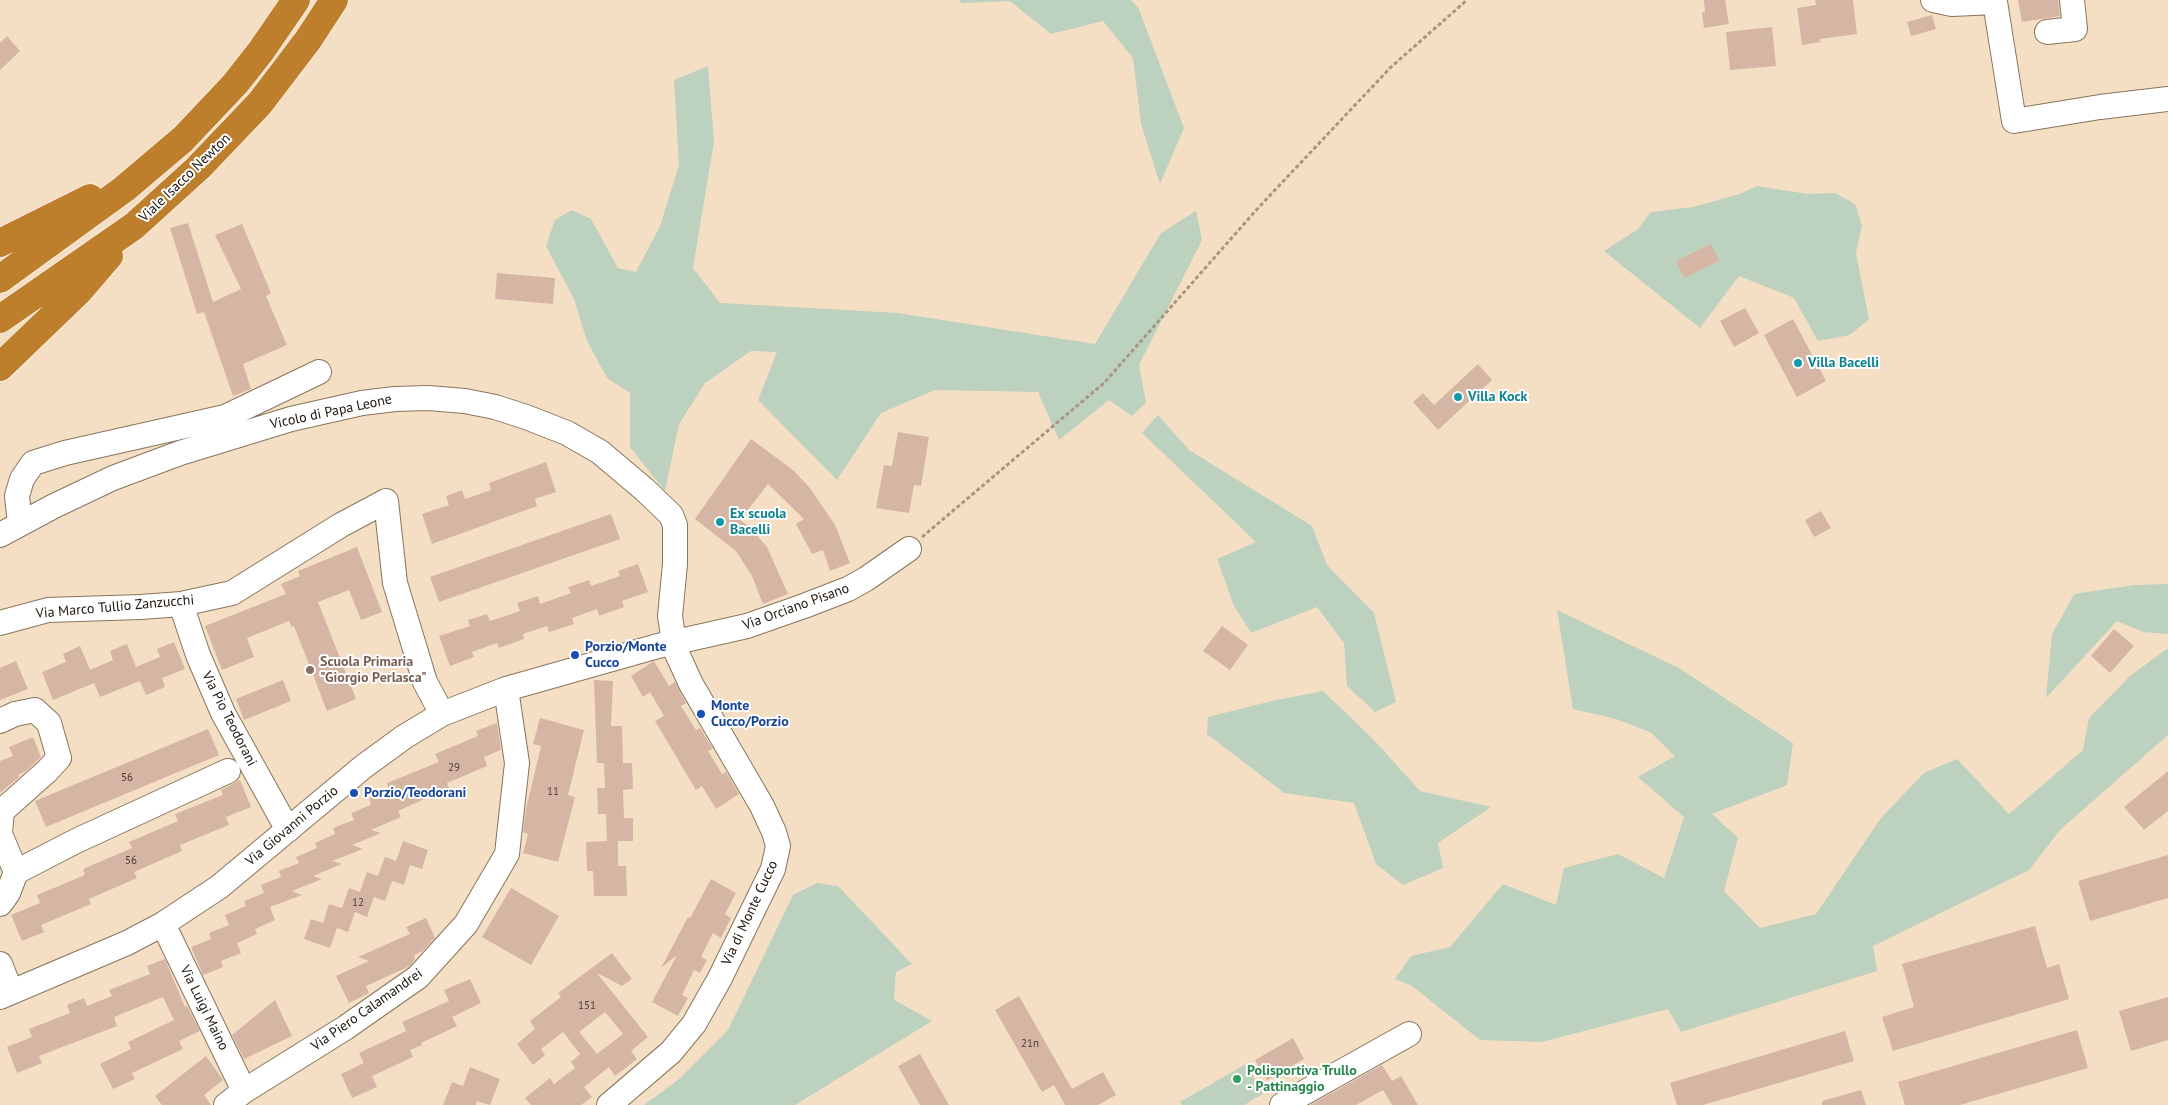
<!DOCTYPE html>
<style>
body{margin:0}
canvas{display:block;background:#f4dfc4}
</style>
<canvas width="2168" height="1105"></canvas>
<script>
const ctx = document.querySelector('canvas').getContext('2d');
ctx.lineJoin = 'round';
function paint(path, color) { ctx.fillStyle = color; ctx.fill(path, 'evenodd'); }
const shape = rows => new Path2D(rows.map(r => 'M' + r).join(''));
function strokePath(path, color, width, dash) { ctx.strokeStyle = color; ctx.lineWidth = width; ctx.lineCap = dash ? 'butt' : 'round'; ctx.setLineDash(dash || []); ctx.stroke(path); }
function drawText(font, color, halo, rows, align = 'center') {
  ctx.font = font + ' "PT Sans",sans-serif'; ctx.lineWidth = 4; ctx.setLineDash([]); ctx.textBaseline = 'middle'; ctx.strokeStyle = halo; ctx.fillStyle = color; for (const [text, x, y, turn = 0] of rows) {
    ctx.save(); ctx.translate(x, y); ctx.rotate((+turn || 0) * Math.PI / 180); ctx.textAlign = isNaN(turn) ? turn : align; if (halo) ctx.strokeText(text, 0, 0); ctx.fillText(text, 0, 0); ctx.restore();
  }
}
const green = shape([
 [959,0,1131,0,1138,7,1184,128,1160,184,1141,124,1133,58,1103,21,1051,34,1010,1,962,3],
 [708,66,714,142,693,268,720,303,898,313,1095,344,1161,233,1196,211,1202,240,1139,365,1146,403,1132,416,1109,400,1059,440,1038,392,935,390,881,413,837,480,758,400,777,352,751,351,705,383,679,424,665,491,630,447,630,393,607,378,587,341,574,299,546,246,555,220,572,210,591,219,618,268,636,272,660,226,679,165,674,80],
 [1757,186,1808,194,1835,193,1855,204,1862,225,1856,253,1869,319,1850,335,1818,341,1794,298,1739,276,1700,328,1604,251,1638,229,1651,212,1693,207,1740,194],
 [1158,415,1189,450,1312,526,1327,565,1374,613,1396,702,1375,712,1347,686,1344,643,1317,607,1251,633,1234,606,1217,559,1256,542,1142,433],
 [2168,584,2168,634,2143,632,2117,621,2046,698,2052,634,2074,594,2134,585],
 [1557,610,1679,668,1793,743,1787,785,1712,814,1738,838,1724,891,1760,928,1816,914,1881,818,1924,773,1957,759,2009,814,2083,750,2089,718,2130,676,2168,648,2168,735,2060,830,2029,870,1873,946,1877,971,1681,1032,1668,1009,1542,1042,1480,1040,1412,986,1395,979,1411,956,1450,947,1503,884,1556,905,1564,868,1618,854,1664,878,1684,817,1638,777,1675,756,1650,732,1616,719,1573,709],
 [1323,691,1374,740,1420,791,1491,807,1438,843,1443,868,1403,885,1376,864,1354,803,1284,793,1207,734,1208,717,1272,701],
 [817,883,838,886,912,964,896,972,894,1000,932,1021,795,1105,644,1105,679,1079,728,1030,793,895],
 [1246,1064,1263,1094,1244,1105,1182,1105,1180,1102]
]);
const building = shape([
 [1704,0,1725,0,1729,24,1704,28,1702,12,1705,12],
 [1815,0,1853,0,1857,34,1820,39,1821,42,1802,45,1797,8,1816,5],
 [2018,0,2058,0,2060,16,2022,22],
 [1932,15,1936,29,1911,36,1907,22],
 [1772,27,1776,66,1730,70,1726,32],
 [7,36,20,51,0,70,0,43],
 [188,223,213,302,241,289,215,235,242,224,271,293,266,296,287,345,243,364,251,389,233,396,204,312,197,314,170,228],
 [1711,244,1719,261,1684,278,1676,261],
 [497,273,555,278,553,304,495,299],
 [1745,308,1759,333,1734,347,1720,321],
 [1793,319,1826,381,1797,397,1764,335],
 [1478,364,1492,380,1438,430,1413,402,1423,393,1434,405],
 [898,432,929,437,921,486,914,485,909,513,876,508,884,465,892,466],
 [751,439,793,470,810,488,835,525,850,563,830,571,823,550,812,554,796,524,804,519,768,484,740,520,750,527,767,547,788,594,763,604,752,576,736,551,695,519],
 [546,462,556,492,535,499,537,506,432,544,422,514,449,505,446,496,462,490,465,499,491,490,489,483],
 [1821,511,1831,528,1814,537,1805,520],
 [611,514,620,539,439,602,430,577],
 [357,547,382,612,361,620,349,590,318,602,356,699,327,711,294,626,292,627,289,621,247,638,254,657,222,670,205,626,286,594,281,584,300,576,298,571],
 [638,564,648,592,622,601,624,607,599,616,597,609,572,618,574,624,549,632,547,626,523,634,524,639,499,648,497,643,472,652,474,657,450,666,439,636,470,626,468,620,487,614,490,621,520,611,517,603,538,596,540,604,571,593,568,587,589,580,591,586,620,576,618,571],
 [1222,626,1248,645,1230,670,1203,651],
 [2114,629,2134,646,2110,673,2091,656],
 [174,642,185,669,162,678,165,687,146,695,140,681,100,697,94,683,53,700,42,672,66,662,63,654,80,646,90,670,113,660,110,651,127,644,136,667,160,657,157,649],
 [16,661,28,689,0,700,0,668],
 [654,661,669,686,675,682,686,703,681,706,696,730,700,728,713,749,708,751,722,774,726,772,739,794,716,809,702,786,696,790,655,721,664,716,650,692,643,697,631,676],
 [283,680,291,701,244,720,236,699],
 [594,680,613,681,611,726,622,726,623,763,632,763,633,789,623,790,624,818,633,818,633,841,618,841,618,866,626,866,627,896,594,896,593,871,587,871,586,842,607,841,606,814,598,814,597,788,605,788,604,763,597,763],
 [540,718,584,730,568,795,575,797,558,862,523,853,528,834,523,832,526,809,541,746,533,744],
 [497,723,501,750,484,757,487,766,447,783,449,788,398,811,401,817,371,830,381,833,352,845,363,849,332,861,342,864,313,876,322,879,292,891,302,895,270,907,275,920,255,929,257,934,237,943,241,953,221,961,223,967,203,975,191,947,211,939,209,933,229,925,225,915,246,906,244,901,264,893,261,885,281,877,279,871,299,863,296,857,317,848,315,843,335,834,333,828,354,820,351,813,371,805,369,798,389,790,387,783,439,762,435,754,478,736,476,731],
 [208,729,219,755,46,827,35,801],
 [33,737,41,757,26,771,18,775,19,777,0,793,0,761,13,756,9,747],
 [2168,771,2168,811,2144,830,2124,807],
 [240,780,251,807,226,817,229,825,180,845,182,851,134,872,137,878,89,899,91,904,41,925,44,932,22,941,11,915,40,903,37,895,85,875,83,869,132,848,129,842,178,821,175,814,223,795,221,790],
 [403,841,428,850,422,869,410,865,404,885,392,881,385,901,374,897,367,917,355,912,348,932,337,928,330,948,304,939,311,919,323,923,329,904,342,908,349,888,360,892,367,872,378,876,385,857,396,861],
 [2168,855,2168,898,2090,921,2078,881],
 [711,879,736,893,725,914,731,918,721,938,713,933,701,957,707,960,700,973,694,970,682,995,688,998,678,1016,652,1002,677,955,661,968,688,917,690,918],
 [511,888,559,916,531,965,482,937],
 [426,918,435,938,423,951,414,955,415,959,410,966,366,986,369,993,349,1003,336,976,369,961,358,957,410,934,406,927],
 [2035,926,2047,968,2059,964,2069,999,1893,1051,1882,1017,1914,1007,1902,964],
 [612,953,632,979,622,986,597,973,648,1037,631,1051,637,1059,615,1076,609,1067,584,1087,592,1097,581,1105,531,1105,525,1098,550,1078,554,1084,575,1068,571,1062,580,1054,563,1032,541,1049,545,1055,533,1065,517,1044,535,1029,530,1021,561,997,558,993],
 [605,1012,623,1034,597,1054,579,1032],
 [165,959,185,1007,187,1006,200,1031,179,1041,183,1049,132,1073,135,1079,113,1089,100,1064,131,1049,128,1042,174,1020,163,997,114,1017,117,1026,39,1056,42,1063,17,1073,7,1047,32,1037,29,1029,70,1013,67,1005,84,998,87,1006,112,996,109,990,150,974,147,966],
 [470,979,481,1003,452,1017,457,1026,421,1043,422,1045,410,1050,413,1057,372,1076,377,1087,352,1098,341,1074,364,1063,359,1053,406,1031,402,1022,449,1001,444,990],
 [1019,996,1072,1089,1103,1072,1116,1095,1098,1105,1065,1105,1054,1085,1042,1092,995,1010],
 [2168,997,2168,1040,2131,1051,2119,1011],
 [275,1000,292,1036,244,1059,232,1035],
 [2077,1030,2088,1068,1960,1105,1905,1105,1898,1082],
 [1845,1031,1854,1061,1703,1105,1677,1105,1670,1083],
 [1293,1038,1304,1059,1267,1080,1255,1060],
 [920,1054,949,1105,920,1105,898,1066],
 [206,1056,223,1080,204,1095,211,1105,162,1105,155,1096],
 [1382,1065,1392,1081,1401,1076,1418,1105,1392,1105,1383,1090,1356,1105,1310,1105],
 [470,1067,500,1079,490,1105,477,1101,476,1105,443,1105,452,1082,463,1086],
 [1861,1090,1866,1105,1822,1105,1822,1101]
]);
const path = shape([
 [922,537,1104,383,1259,207,1391,67,1467,0]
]);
const minor = shape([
 [1933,0,1952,4,1995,2,2014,121,2100,107,2168,99],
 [2047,32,2075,29,2072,0],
 [20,524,17,496,22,479,33,463,65,453,225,417,319,372],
 [0,535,54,506,113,478,180,453,291,419,362,403,395,399,428,398,465,401,495,407,526,417,567,433,600,452,645,490,671,515,675,525,675,564,670,616,675,649,691,684,762,806,774,832,778,846,773,869,720,978,694,1024,671,1052,609,1105],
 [181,604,198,655,223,713,288,830],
 [0,623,48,610,141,607,181,604,232,593,341,525,386,501,395,583,425,682,442,714],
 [0,721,15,714,35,710,49,723,59,758,47,771,2,811,0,832],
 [0,834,16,872,8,893,0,904],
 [16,872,76,841,228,771],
 [163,924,244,1091],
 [0,964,11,992],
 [0,997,127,943,163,924,219,887,363,767,404,737,442,714,506,689,658,646,747,626,804,606,848,589,866,579,909,549],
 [226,1105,244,1091,345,1028,418,977,466,924,507,854,517,763,506,689],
 [1282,1105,1409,1034]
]);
const highway = shape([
 [0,243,90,198],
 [0,279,124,189,183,139,235,84,261,51,296,0],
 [0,319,134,226,198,168,260,103,308,40,334,0],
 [0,367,79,291,109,256]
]);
const markers = [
 [1798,363,5,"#0f9aa8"],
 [1458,397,5,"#0f9aa8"],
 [720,522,5,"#0f9aa8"],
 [575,655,5,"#1a4fb4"],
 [310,670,5,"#8d6e63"],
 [701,714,5,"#1a4fb4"],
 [354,793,5,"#1a4fb4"],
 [1237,1079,5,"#2e9e5b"]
];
const numberNames = [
 ["29",454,768],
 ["56",127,778],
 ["11",553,792],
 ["56",131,861],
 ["12",358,903],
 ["151",587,1006],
 ["21n",1030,1044]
];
const streetNames = [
 ["Viale Isacco Newton",185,178,-44],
 ["Vicolo di Papa Leone",331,412,-12],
 ["Via Marco Tullio Zanzucchi",115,607,-5],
 ["Via Orciano Pisano",796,607,-20],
 ["Via Pio Teodorani",229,719,63],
 ["Via Giovanni Porzio",292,826,-40],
 ["Via di Monte Cucco",750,913,-65],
 ["Via Luigi Maino",204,1008,64],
 ["Via Piero Calamandrei",367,1010,-35]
];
const cultureNames = [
 ["Villa Bacelli",1808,363],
 ["Villa Kock",1468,397],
 ["Ex scuola",730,514],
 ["Bacelli",730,530]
];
const transitNames = [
 ["Porzio/Monte",585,647],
 ["Cucco",585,663],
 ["Monte",711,706],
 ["Cucco/Porzio",711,722],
 ["Porzio/Teodorani",364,793]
];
const educationNames = [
 ["Scuola Primaria",320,662],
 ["\"Giorgio Perlasca\"",320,678]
];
const leisureNames = [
 ["Polisportiva Trullo",1247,1071],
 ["- Pattinaggio",1247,1087]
];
paint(green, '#bdd1bf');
paint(building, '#d5b6a4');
strokePath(minor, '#87755c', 26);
strokePath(highway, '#fff', 29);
strokePath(path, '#a79782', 3, [4, 2.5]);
strokePath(minor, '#fff', 24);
strokePath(highway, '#be7f2c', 28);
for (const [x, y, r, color] of markers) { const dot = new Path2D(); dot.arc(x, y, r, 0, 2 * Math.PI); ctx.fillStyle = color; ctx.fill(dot); strokePath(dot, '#fff', 2); }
drawText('11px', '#4b3d31', null, numberNames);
drawText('14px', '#1d150b', '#fff', streetNames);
drawText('bold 14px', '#0d838f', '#fff', cultureNames, 'left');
drawText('bold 14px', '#164399', '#fff', transitNames, 'left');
drawText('bold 14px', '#785e54', '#fff', educationNames, 'left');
drawText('bold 14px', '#27864d', '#fff', leisureNames, 'left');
</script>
